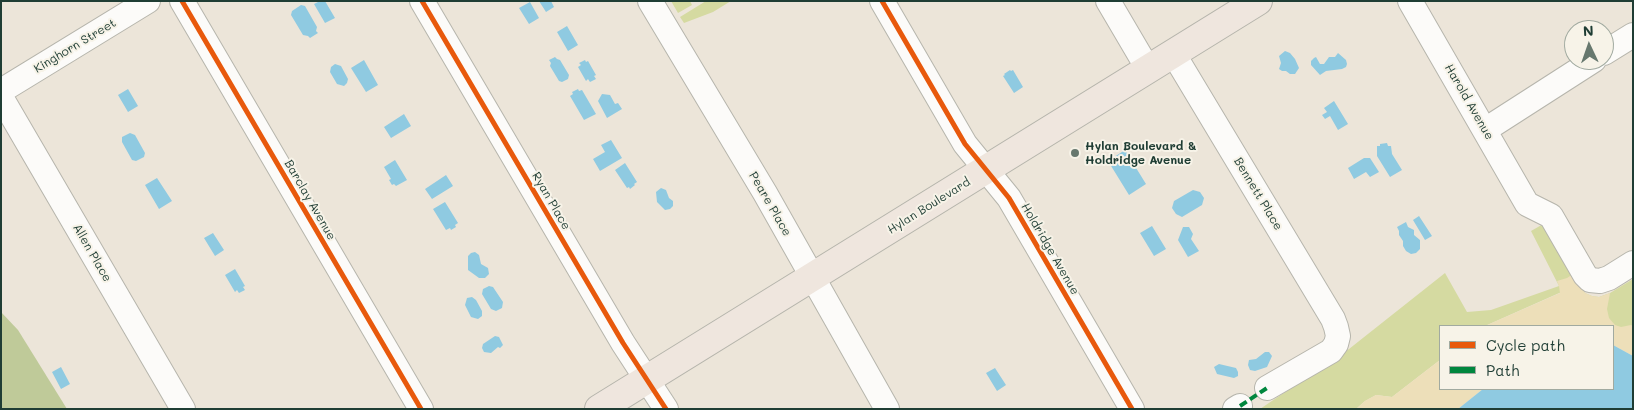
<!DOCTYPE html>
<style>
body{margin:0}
#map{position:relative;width:1634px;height:410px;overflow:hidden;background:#ece5d9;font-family:Mali,sans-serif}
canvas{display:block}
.frame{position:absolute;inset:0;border:2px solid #1f3d34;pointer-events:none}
.legend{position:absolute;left:1439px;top:325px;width:175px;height:65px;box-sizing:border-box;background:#f7f3e8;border:1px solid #a1aaa0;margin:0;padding:6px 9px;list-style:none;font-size:15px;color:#1f3d34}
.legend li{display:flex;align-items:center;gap:10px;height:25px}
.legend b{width:25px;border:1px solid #a1aaa0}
.north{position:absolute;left:1564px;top:20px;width:50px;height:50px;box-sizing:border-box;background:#f7f3e8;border:1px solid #a1aaa0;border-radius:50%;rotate:357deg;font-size:14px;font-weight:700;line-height:20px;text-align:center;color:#1f3d34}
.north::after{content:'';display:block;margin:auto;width:18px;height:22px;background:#67786e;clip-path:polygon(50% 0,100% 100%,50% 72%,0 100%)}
</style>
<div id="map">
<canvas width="1634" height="410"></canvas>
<div class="frame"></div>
<ul class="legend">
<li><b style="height:6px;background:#e8590c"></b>Cycle path</li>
<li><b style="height:6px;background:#00873e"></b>Path</li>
</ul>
<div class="north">N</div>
</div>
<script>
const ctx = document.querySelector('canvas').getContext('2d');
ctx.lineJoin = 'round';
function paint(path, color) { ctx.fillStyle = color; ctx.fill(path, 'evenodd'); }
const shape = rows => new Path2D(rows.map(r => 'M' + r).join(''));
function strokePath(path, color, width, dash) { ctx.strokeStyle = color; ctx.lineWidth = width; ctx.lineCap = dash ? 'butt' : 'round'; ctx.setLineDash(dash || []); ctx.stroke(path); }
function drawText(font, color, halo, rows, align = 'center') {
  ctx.font = font + ' Mali,sans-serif'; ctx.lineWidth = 4; ctx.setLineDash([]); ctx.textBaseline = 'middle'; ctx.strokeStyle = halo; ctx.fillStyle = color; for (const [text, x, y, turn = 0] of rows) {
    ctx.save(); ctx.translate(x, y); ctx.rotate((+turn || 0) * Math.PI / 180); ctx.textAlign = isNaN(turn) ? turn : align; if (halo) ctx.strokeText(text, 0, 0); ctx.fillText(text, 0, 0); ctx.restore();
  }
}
const green = shape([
 [671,1,690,1,692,5,678,13],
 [706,1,731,1,713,12,684,23,680,17],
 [1545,223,1577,282,1585,293,1592,296,1599,297,1610,293,1633,279,1633,348,1613,345,1613,326,1566,290,1485,326,1440,326,1440,360,1392,397,1376,395,1365,401,1356,409,1260,409,1349,349,1445,273,1467,312,1491,310,1559,286,1531,231]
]);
const forest = shape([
 [1,312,18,330,67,409,1,409]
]);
const sand = shape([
 [1573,274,1585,293,1592,296,1599,297,1610,293,1607,309,1609,318,1615,325,1621,327,1631,325,1633,326,1633,356,1613,345,1613,326,1485,326,1560,293,1559,286,1557,281,1567,278],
 [1440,360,1440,389,1483,389,1458,409,1356,409,1365,401,1376,395,1392,397]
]);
const water = shape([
 [320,1,325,1,335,18,325,23,314,4],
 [539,1,551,1,554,7,546,12],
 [530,2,539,18,529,24,519,8],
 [301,5,305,6,317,27,316,31,318,33,310,38,308,36,303,35,291,15,292,11],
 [567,26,578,45,568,51,557,32],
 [1285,51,1290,53,1295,59,1299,68,1295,74,1290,74,1286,71,1282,71,1279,69,1281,63,1279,56],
 [1338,53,1346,60,1347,64,1346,67,1342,69,1326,71,1320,75,1311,65,1311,61,1314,58,1316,57,1320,64,1324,64,1329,57,1335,57],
 [555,57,557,59,560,60,569,75,568,79,562,82,559,81,550,66,551,63,549,60],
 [364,60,378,85,366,92,351,68],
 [585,60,586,62,588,61,596,75,594,76,596,79,590,82,588,79,586,81,578,67,581,65,579,63],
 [335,64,341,66,348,79,347,83,344,86,337,84,330,72,331,67],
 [1010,70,1011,71,1013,70,1023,87,1014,93,1003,76,1005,75,1004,74],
 [128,89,138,106,128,112,118,95],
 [578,89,579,91,582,90,596,114,584,120,570,96,573,94,572,92],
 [602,94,610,95,615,104,618,103,622,109,607,118,598,101],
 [1334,101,1348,124,1338,130,1330,116,1325,119,1322,115,1327,112,1324,108],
 [404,114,411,126,391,138,384,127],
 [130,133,135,135,145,153,144,157,136,161,132,160,122,142,122,137],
 [611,140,622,158,600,171,593,159,605,152,601,145],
 [1387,143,1388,146,1391,146,1392,154,1402,170,1390,177,1377,156,1377,146,1380,146,1380,144],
 [1125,150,1146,184,1129,195,1108,161],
 [1364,158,1370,158,1379,172,1370,177,1366,172,1354,179,1348,168],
 [395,160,407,180,396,186,394,184,392,185,389,180,391,179,384,167],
 [625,163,637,182,634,184,635,185,630,189,629,187,627,188,615,170],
 [446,175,453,186,432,199,425,189],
 [157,178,172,201,159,209,145,185],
 [661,188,666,190,669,198,673,201,673,206,670,209,665,210,657,202,656,192],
 [1193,190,1200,192,1204,198,1202,205,1182,217,1176,214,1172,208,1174,201],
 [445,202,458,223,455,225,456,227,451,230,450,228,446,230,433,209],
 [1419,216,1432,236,1425,240,1413,220],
 [1406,222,1408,227,1414,230,1414,235,1420,240,1420,249,1416,253,1411,254,1406,251,1403,246,1403,241,1399,235,1399,231,1397,227],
 [1152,226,1166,249,1154,256,1140,233],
 [1183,227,1189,227,1193,234,1191,239,1199,251,1188,257,1178,240],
 [213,233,224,250,215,256,204,238],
 [475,252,479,255,481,264,488,268,489,274,485,278,479,278,468,270,468,256,471,253],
 [235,269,245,286,243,287,245,290,239,293,237,290,235,292,225,275],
 [489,286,493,287,503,302,502,308,496,311,491,309,482,294,483,289],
 [472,297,476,300,482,311,482,316,478,319,471,317,465,305,467,298],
 [495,336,499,337,503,345,500,348,498,347,491,353,484,352,482,348,483,344],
 [1613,345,1633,356,1633,409,1458,409,1483,389,1613,389],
 [1265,352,1269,352,1272,356,1267,367,1255,371,1250,370,1248,365,1249,360,1256,359],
 [1219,364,1236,368,1238,372,1238,376,1234,378,1217,374,1214,367],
 [61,367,70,384,61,389,52,372],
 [995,368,1006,385,997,391,986,373]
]);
const minor = shape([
 [182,1,421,409],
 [422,1,623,343,666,409],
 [650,1,765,193,887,409],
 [882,1,965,144,1009,198,1132,409],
 [1108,1,1148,69],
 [1410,1,1527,204,1551,216,1585,275,1590,280,1600,281,1609,278,1633,263],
 [1173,53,1333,319,1336,327,1338,336,1336,344,1331,351,1267,388],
 [1604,53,1633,35],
 [1,91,148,1],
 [1,97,183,409],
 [1485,130,1594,60],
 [1235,409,1240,406]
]);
const major = shape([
 [599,409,1258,1]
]);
const quiet = shape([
 [1240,406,1267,388]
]);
const cycleway = shape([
 [182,1,421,409],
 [422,1,623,343,666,409],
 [882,1,965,144,1009,198,1132,409]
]);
const markers = [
 [1075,153,5,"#67786e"]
];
const streetNames = [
 ["Kinghorn Street",75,46,-31],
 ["Harold Avenue",1469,102,60],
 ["Bennett Place",1258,194,59],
 ["Barclay Avenue",310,200,60],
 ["Ryan Place",551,201,60],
 ["Peare Place",770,204,60],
 ["Hylan Boulevard",929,206,-32],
 ["Holdridge Avenue",1050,249,60],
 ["Allen Place",92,253,60]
];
const poiNames = [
 ["Hylan Boulevard &",1085,146],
 ["Holdridge Avenue",1085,160]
];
paint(green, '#d5daa1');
paint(forest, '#bfca99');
paint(sand, '#eddfb9');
paint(water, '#8fcae1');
strokePath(minor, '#b6b5ac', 26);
strokePath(major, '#b6b5ac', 30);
strokePath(minor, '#fcfbf9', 24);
strokePath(major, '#efe6de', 28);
strokePath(quiet, '#00873e', 4, [8, 4]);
strokePath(cycleway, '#e8590c', 5);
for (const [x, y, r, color] of markers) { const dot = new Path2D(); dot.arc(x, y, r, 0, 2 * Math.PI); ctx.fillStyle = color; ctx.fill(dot); strokePath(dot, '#f7f3e8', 2); }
drawText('12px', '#1f3d34', '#f7f3e8', streetNames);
drawText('bold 12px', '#1f3d34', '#f7f3e8', poiNames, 'left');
</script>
